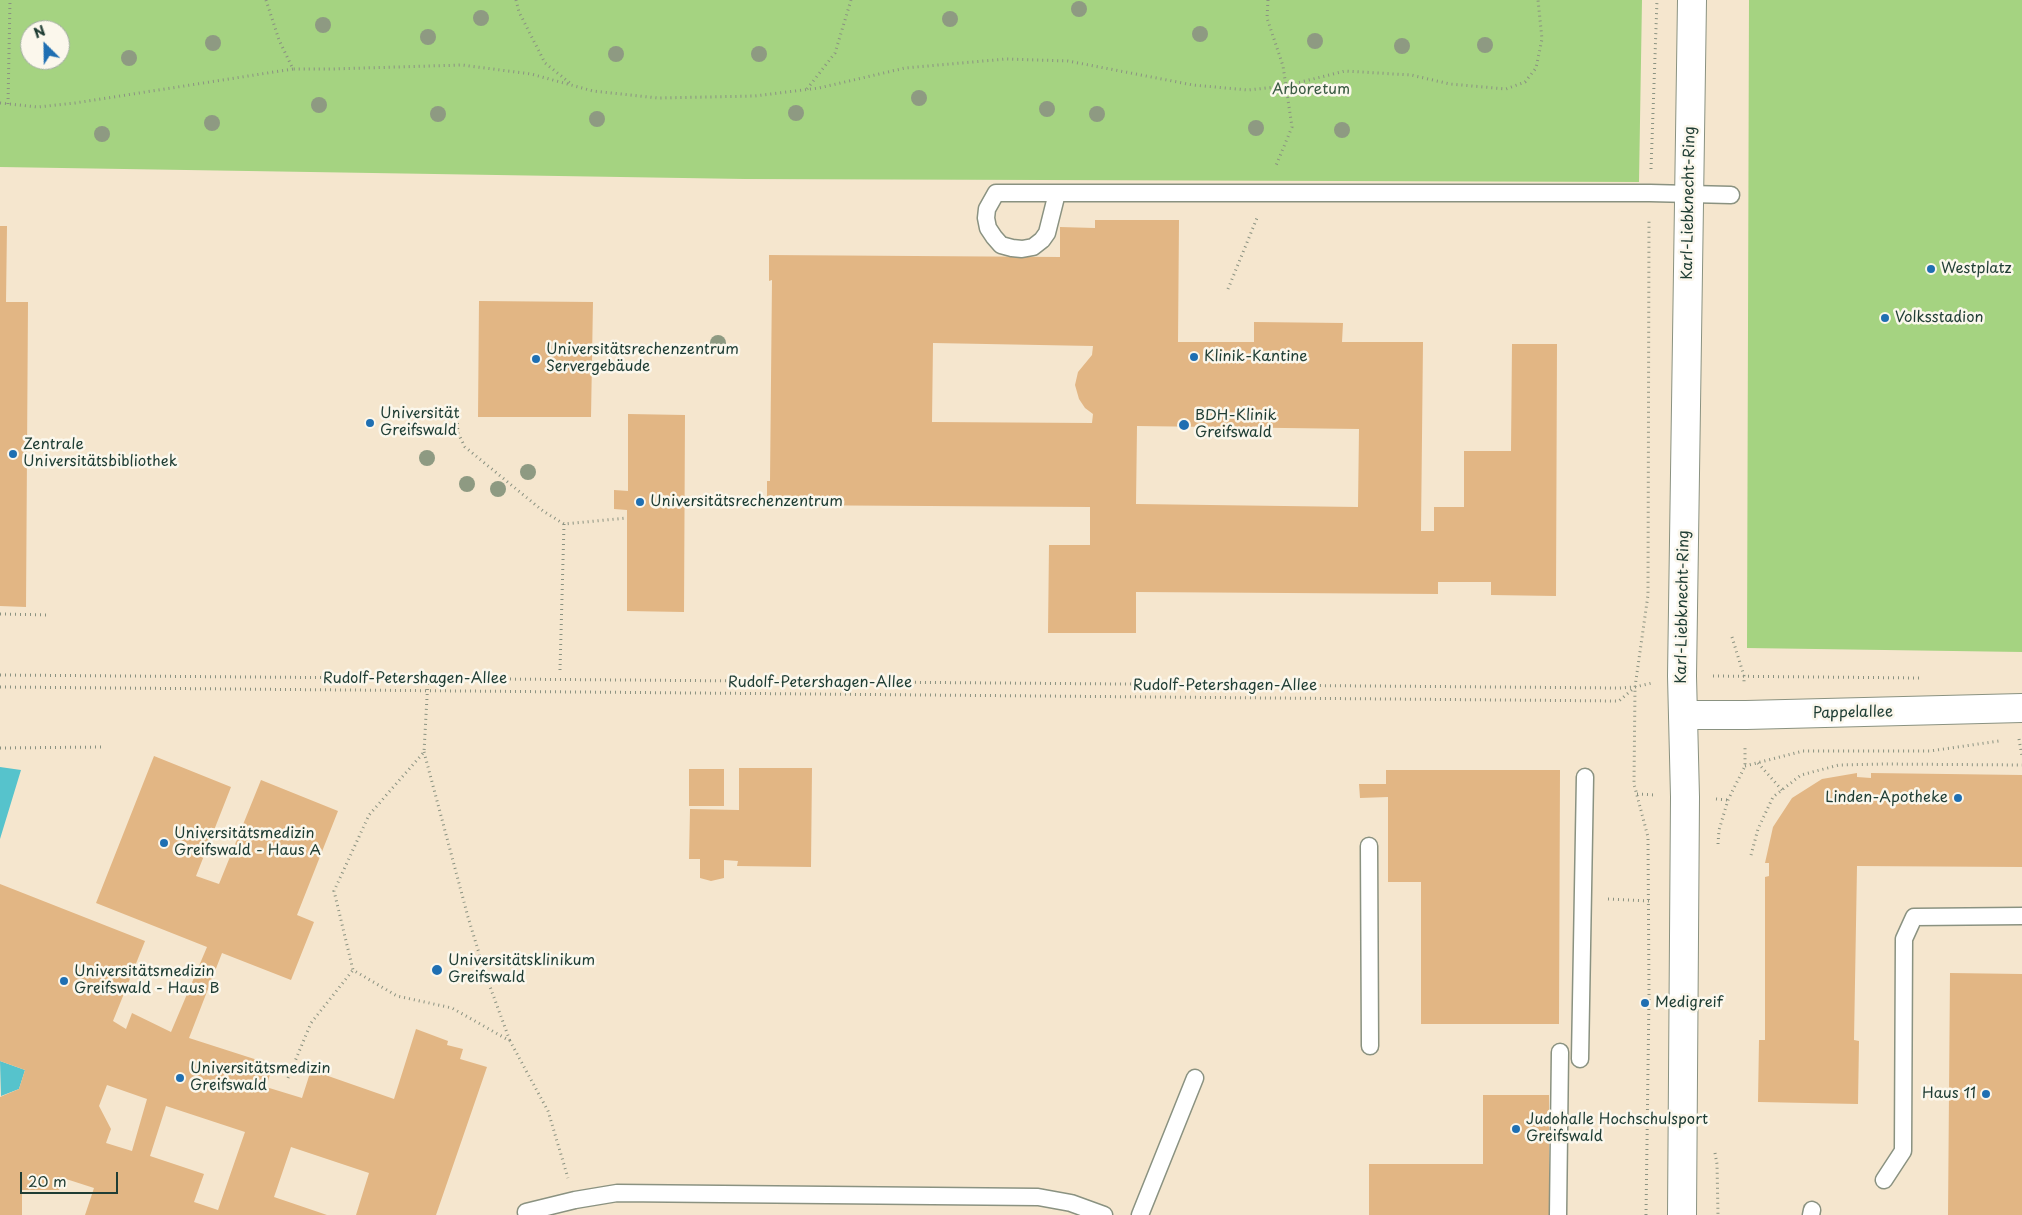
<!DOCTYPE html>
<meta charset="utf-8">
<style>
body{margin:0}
#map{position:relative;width:2022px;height:1215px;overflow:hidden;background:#f5e6ce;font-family:"Playpen Sans",sans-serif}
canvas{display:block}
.north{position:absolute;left:20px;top:20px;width:50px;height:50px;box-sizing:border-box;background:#fbf7ec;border:1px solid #a3ada2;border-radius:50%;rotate:337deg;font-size:14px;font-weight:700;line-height:20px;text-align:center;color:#1f3d34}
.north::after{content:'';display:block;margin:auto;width:18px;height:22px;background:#1f6fb2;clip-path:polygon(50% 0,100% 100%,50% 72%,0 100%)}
.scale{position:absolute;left:20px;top:1172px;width:98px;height:22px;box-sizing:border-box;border:2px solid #1f3d34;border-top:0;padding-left:6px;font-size:15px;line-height:18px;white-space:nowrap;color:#1f3d34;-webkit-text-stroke:4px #fbf7ec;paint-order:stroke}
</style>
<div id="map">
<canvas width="2022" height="1215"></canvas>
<div class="north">N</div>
<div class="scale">20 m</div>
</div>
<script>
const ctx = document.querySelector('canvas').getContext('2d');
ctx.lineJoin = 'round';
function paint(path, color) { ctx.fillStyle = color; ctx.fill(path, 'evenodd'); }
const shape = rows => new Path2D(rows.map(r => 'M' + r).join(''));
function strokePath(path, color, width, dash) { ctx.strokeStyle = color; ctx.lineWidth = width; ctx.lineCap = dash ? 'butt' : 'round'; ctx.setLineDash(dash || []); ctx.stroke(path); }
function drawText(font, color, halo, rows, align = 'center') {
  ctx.font = font + ' "Playpen Sans",sans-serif'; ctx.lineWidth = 5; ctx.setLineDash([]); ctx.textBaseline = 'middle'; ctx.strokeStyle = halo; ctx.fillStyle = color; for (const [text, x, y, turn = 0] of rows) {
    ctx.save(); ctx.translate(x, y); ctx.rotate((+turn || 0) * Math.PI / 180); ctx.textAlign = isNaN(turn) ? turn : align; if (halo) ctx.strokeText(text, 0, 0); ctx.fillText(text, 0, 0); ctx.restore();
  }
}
const green = shape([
 [0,0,1642,0,1639,182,745,179,0,167],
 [30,30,60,30,60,60,30,60],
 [1749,0,2022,0,2022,652,1747,648]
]);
const water = shape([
 [0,767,21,770,0,839],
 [0,1061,25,1070,19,1089,1,1096]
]);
const building = shape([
 [1095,220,1179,220,1178,342,1254,342,1254,322,1343,323,1342,342,1423,342,1421,531,1434,531,1434,507,1464,507,1464,451,1511,451,1512,344,1557,344,1556,596,1491,595,1491,582,1438,582,1438,594,1136,592,1136,633,1048,633,1049,545,1090,545,1090,507,767,505,767,481,770,481,772,280,769,281,769,255,1060,257,1060,227,1095,228],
 [933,343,1093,346,1092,355,1078,372,1075,385,1079,399,1085,408,1093,414,1092,423,932,422],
 [1137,426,1359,429,1358,507,1136,504],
 [0,226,7,226,6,302,28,302,26,607,0,606],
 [479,301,593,302,591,417,478,417],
 [628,414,685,415,684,612,627,611,627,510,614,509,614,490,628,491],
 [154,756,231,787,196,876,219,884,261,780,338,811,297,915,314,922,291,980,222,953,189,1038,273,1065,266,1087,302,1098,311,1070,394,1099,416,1029,448,1041,447,1045,463,1049,460,1059,487,1067,436,1215,356,1215,369,1173,291,1147,274,1197,327,1215,85,1215,94,1188,63,1178,59,1190,22,1190,22,1215,0,1215,0,1097,19,1089,25,1070,0,1061,0,884,145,941,113,1021,126,1029,132,1013,171,1032,207,947,96,903],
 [107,1085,147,1099,132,1151,106,1143,111,1129,99,1106],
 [166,1106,245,1132,218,1210,194,1202,204,1174,150,1156],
 [739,768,812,768,811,867,737,866,738,861,724,860,724,878,711,881,700,878,700,859,689,859,690,809,739,810],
 [689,769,724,769,724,806,689,806],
 [1386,770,1560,770,1559,1024,1421,1024,1421,882,1388,882,1388,797,1360,798,1359,784,1386,784],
 [1857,773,1857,777,1871,778,1871,773,2022,775,2022,867,1857,866,1854,1040,1859,1041,1858,1104,1758,1102,1759,1040,1765,1040,1765,877,1769,876,1769,863,1765,863,1773,827,1792,798,1822,779],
 [1950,973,2022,974,2022,1215,1948,1215],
 [1483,1095,1549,1095,1549,1215,1369,1215,1369,1164,1483,1164]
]);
const path = shape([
 [266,0,279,40,293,69,332,69,462,65,531,74,593,91,658,98,755,96,819,88,905,68,1006,59,1068,61,1193,85,1248,90,1285,86,1345,71,1411,75,1450,84,1506,89,1525,82,1536,68,1542,39,1538,0],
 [516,0,519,12,545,63,570,83],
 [1268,0,1267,18,1283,66,1292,127,1275,168],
 [807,89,835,53,851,0],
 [0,103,38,107,75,103,293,69],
 [8,104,10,0],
 [1651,169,1657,0],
 [1228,289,1257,218],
 [457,418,458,433,465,447,543,511,564,524,627,518],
 [0,614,50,615],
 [1732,637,1744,676,1744,685],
 [560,670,564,524],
 [0,675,1619,688,1635,687,1652,683],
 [1713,676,1919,678],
 [428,679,424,752,369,815,334,891,353,970,397,996,452,1008,510,1041,548,1111,568,1178],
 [0,687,1619,701,1634,688],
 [2019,739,2022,756],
 [0,748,104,747],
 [424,752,468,917,485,973,510,1041],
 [1758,763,1782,790],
 [1745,766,1803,751,1930,751,1999,741],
 [1637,794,1655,795],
 [1716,799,1728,800],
 [1718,844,1719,830,1728,800,1745,766,1745,746],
 [1751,855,1758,829,1773,797,1801,775,1839,765,1884,764,2022,765],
 [1608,899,1649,901],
 [288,1078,311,1023,353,970],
 [1715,1153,1717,1164,1718,1215],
 [1646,1215,1649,996,1648,837,1634,784,1635,687,1648,595,1649,218]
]);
const service = shape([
 [1057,193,1047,233,1042,240,1033,247,1022,249,1012,248,1001,245,994,237,988,228,986,218,987,209,996,193,1650,193,1731,195],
 [1369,846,1370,1046],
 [1580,1059,1585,777],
 [1884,1180,1903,1151,1904,939,1914,917,2022,916],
 [526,1212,575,1200,617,1193,1038,1197,1071,1203,1104,1215],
 [1140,1215,1195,1078],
 [1558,1215,1560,1052],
 [1811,1215,1812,1210]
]);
const minor = shape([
 [1683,715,1746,715,2022,708]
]);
const tertiary = shape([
 [1682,1215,1685,797,1682,676,1692,0]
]);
const trees = [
 [1079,9],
 [481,18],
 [950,19],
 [323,25],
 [1200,34],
 [428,37],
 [1315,41],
 [213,43],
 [1485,45],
 [1402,46],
 [616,54],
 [759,54],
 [129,58],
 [919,98],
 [319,105],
 [1047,109],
 [796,113],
 [438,114],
 [1097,114],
 [597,119],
 [212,123],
 [1256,128],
 [1342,130],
 [102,134],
 [718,343],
 [427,458],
 [528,472],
 [467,484],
 [498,489]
];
const markers = [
 [1931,269,5,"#1f6fb2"],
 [1885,318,5,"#1f6fb2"],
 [1194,357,5,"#1f6fb2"],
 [536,359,5,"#1f6fb2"],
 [370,423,5,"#1f6fb2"],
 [1184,425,6,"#1f6fb2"],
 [13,454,5,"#1f6fb2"],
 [640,502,5,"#1f6fb2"],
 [1958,798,5,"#1f6fb2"],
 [164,843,5,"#1f6fb2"],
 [437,970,6,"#1f6fb2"],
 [64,981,5,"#1f6fb2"],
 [1645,1003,5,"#1f6fb2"],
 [180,1078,5,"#1f6fb2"],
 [1986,1094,5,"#1f6fb2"],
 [1516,1129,5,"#1f6fb2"]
];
const parkNames = [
 ["Arboretum",1311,90]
];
const streetNames = [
 ["Karl-Liebknecht-Ring",1689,203,-89],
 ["Karl-Liebknecht-Ring",1683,607,-89],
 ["Rudolf-Petershagen-Allee",415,679],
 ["Rudolf-Petershagen-Allee",820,683],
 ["Rudolf-Petershagen-Allee",1225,686],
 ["Pappelallee",1853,713,-1]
];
const poiNames = [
 ["Westplatz",1941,269],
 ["Volksstadion",1895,318],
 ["Universitätsrechenzentrum",546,350],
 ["Servergebäude",546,367],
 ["Klinik-Kantine",1204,357],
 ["Universität",380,414],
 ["Greifswald",380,431],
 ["BDH-Klinik",1195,416],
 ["Greifswald",1195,433],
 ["Zentrale",23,445],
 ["Universitätsbibliothek",23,462],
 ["Universitätsrechenzentrum",650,502],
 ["Linden-Apotheke",1948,798,"right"],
 ["Universitätsmedizin",174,834],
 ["Greifswald - Haus A",174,851],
 ["Universitätsklinikum",448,961],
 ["Greifswald",448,978],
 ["Universitätsmedizin",74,972],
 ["Greifswald - Haus B",74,989],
 ["Medigreif",1655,1003],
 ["Universitätsmedizin",190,1069],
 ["Greifswald",190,1086],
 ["Haus 11",1976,1094,"right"],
 ["Judohalle Hochschulsport",1526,1120],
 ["Greifswald",1526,1137]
];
paint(green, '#a5d381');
paint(water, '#56c3cc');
paint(building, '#e2b684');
strokePath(service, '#8a9281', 19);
strokePath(minor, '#8a9281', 30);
strokePath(tertiary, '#8a9281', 30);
strokePath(path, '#8a9281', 3, [1, 4]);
strokePath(service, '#fff', 16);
strokePath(minor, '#fff', 28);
strokePath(tertiary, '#fff', 28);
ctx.fillStyle = '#8e9a82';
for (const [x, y] of trees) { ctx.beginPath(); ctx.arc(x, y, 8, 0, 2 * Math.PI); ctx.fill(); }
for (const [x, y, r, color] of markers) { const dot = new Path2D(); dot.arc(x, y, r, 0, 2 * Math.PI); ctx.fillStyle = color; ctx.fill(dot); strokePath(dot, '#fbf7ec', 2); }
drawText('15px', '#3a5b43', '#fbf7ec', parkNames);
drawText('15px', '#1f3d34', '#fbf7ec', streetNames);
drawText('15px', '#1f3d34', '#fbf7ec', poiNames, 'left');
</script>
